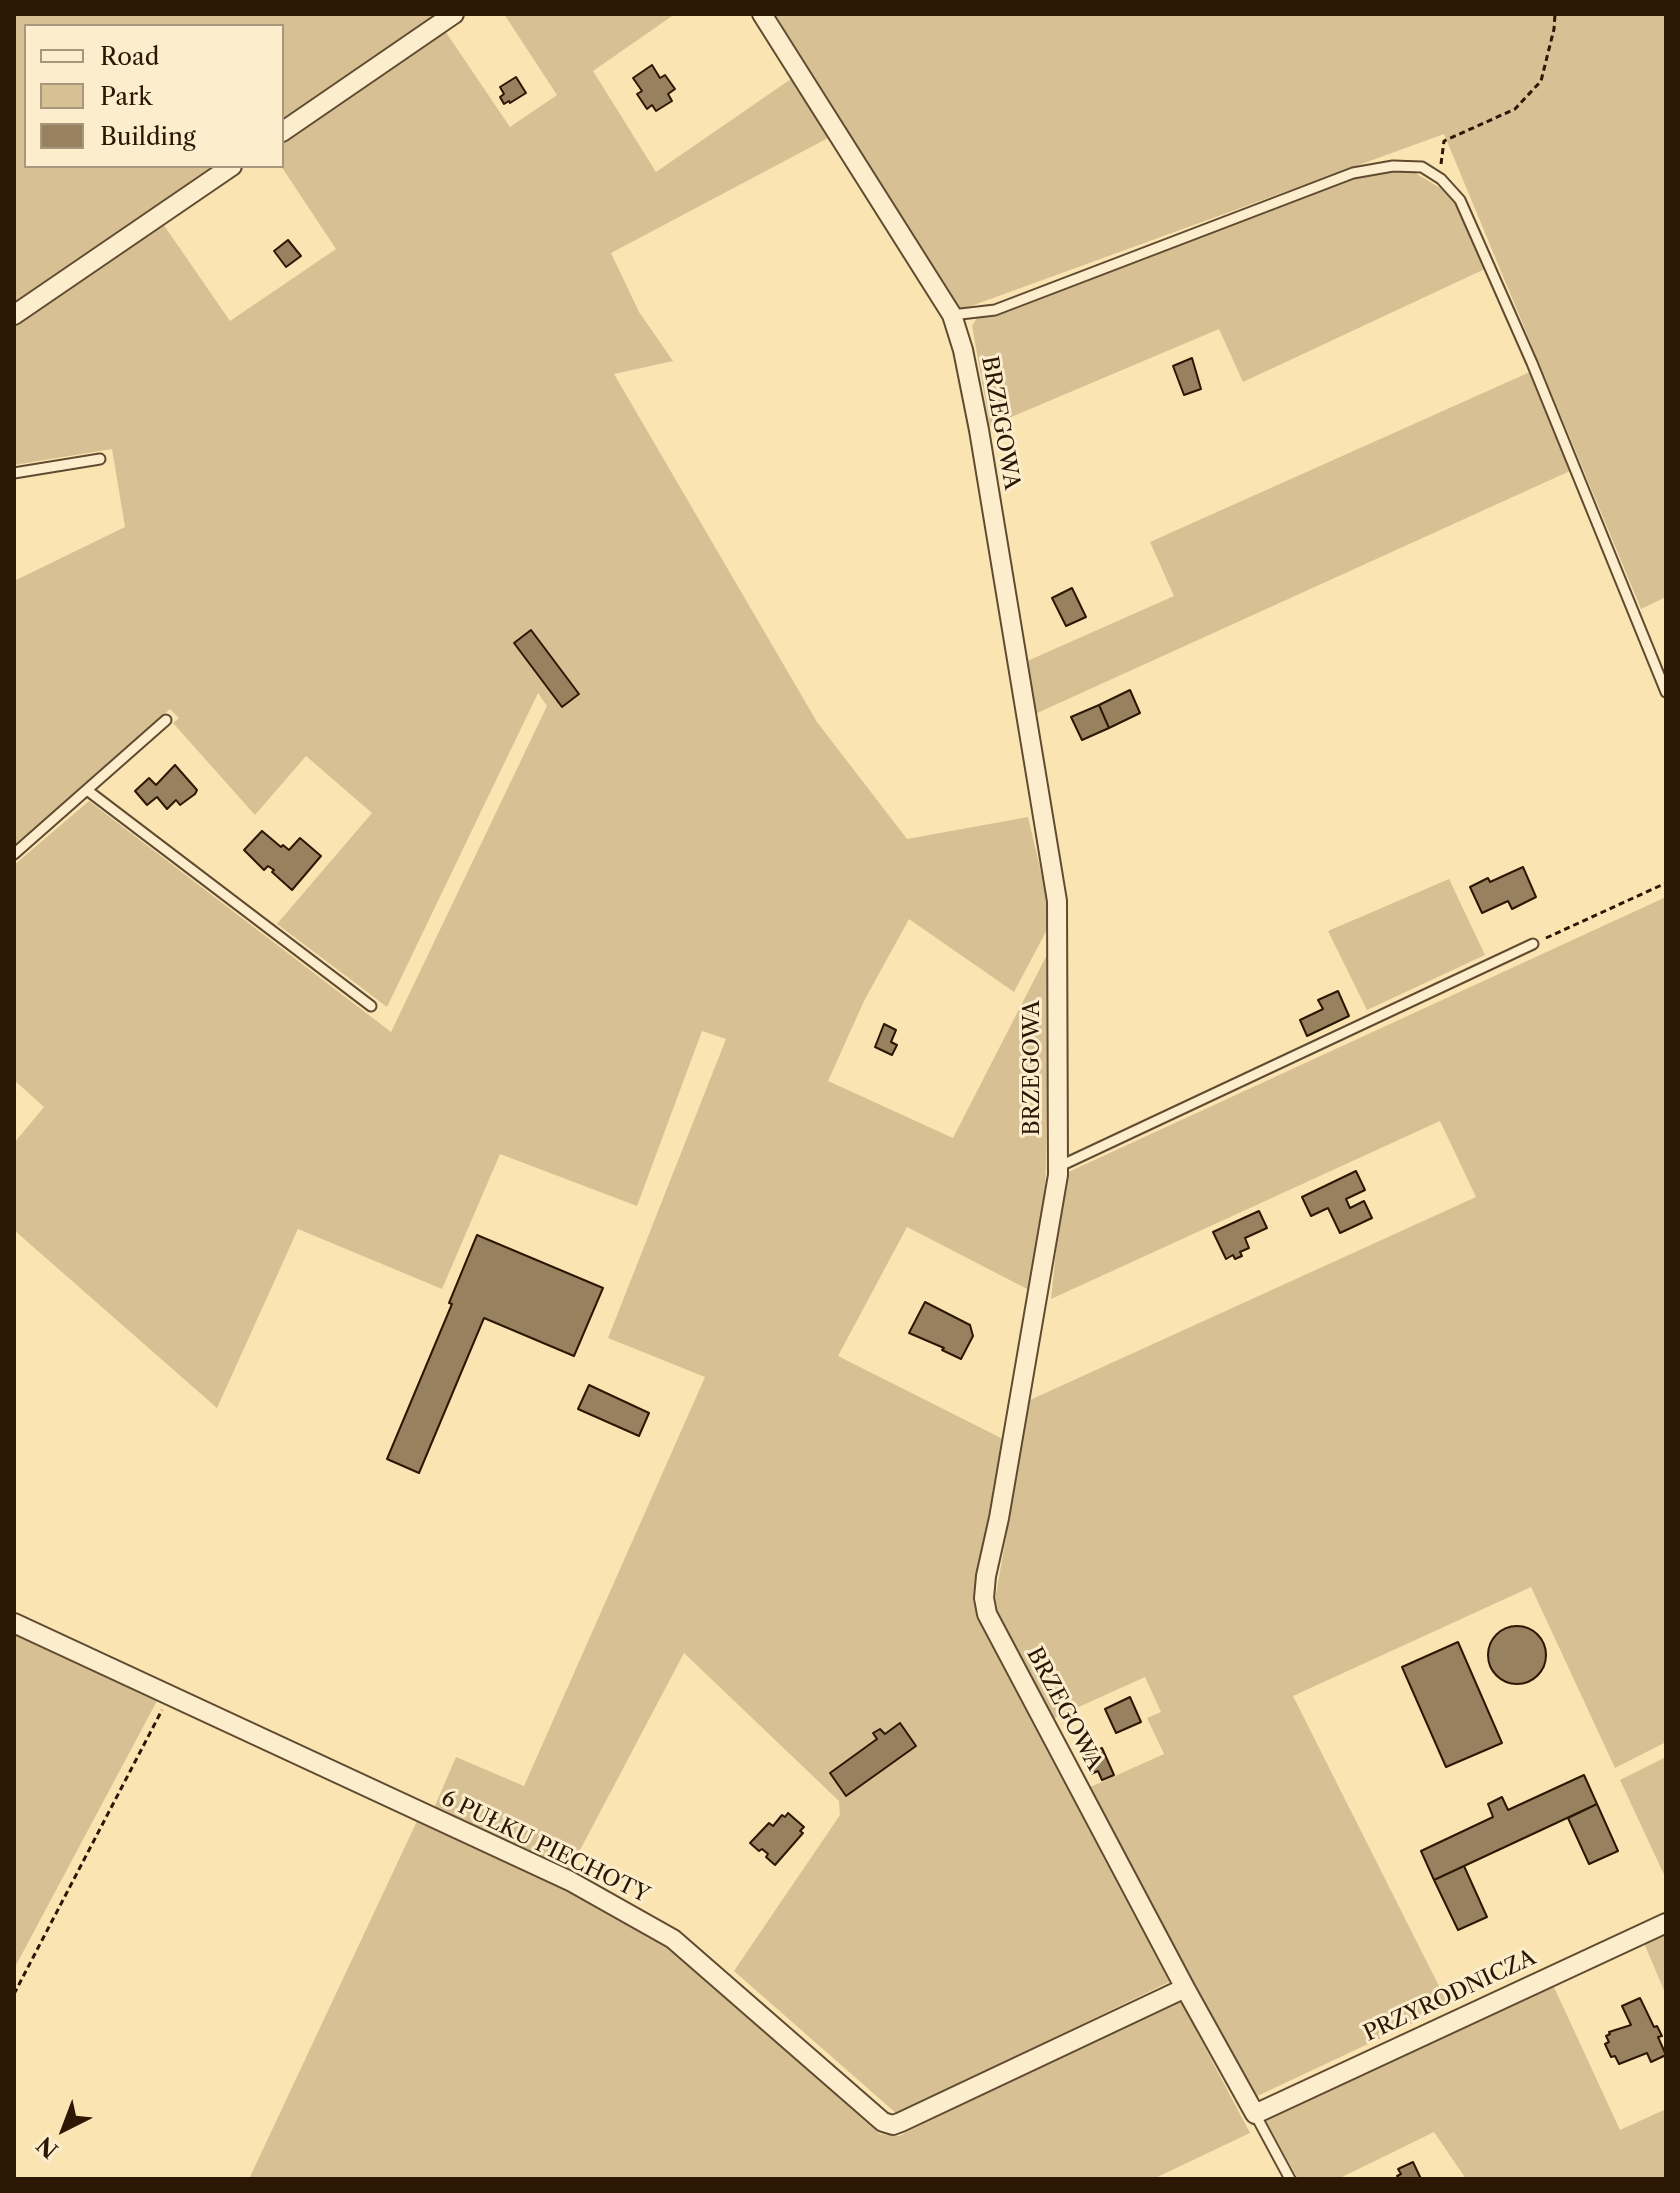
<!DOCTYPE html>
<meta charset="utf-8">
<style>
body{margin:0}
#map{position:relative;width:1680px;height:2193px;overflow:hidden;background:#fae4b2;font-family:"Libre Caslon Text",serif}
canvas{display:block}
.frame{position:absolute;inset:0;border:16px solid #2c1604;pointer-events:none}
.legend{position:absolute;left:24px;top:24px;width:260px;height:144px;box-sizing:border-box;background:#fcedcd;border:2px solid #a9977d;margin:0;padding:10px 14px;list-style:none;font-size:24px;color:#2c1604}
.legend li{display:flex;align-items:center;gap:16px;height:40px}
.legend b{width:40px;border:2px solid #a9977d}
.north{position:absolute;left:24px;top:2089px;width:80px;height:80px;-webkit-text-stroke:6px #fcedcd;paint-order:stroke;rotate:222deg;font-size:22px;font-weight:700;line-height:32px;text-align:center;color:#2c1604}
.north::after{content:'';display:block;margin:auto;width:28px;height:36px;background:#2c1604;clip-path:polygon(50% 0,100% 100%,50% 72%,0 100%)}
</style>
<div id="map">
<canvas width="1680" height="2193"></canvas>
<div class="frame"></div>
<ul class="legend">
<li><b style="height:10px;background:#fcedcd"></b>Road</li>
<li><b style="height:22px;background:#d7c194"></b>Park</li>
<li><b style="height:22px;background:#97815e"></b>Building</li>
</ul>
<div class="north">N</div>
</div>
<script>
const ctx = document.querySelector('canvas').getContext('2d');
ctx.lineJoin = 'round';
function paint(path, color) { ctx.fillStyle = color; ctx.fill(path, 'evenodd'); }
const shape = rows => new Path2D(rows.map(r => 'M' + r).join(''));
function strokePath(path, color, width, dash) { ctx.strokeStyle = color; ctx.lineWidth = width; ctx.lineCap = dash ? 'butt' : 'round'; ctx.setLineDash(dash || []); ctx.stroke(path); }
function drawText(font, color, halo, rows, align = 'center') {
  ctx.font = font + ' "Libre Caslon Text",serif'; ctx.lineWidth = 6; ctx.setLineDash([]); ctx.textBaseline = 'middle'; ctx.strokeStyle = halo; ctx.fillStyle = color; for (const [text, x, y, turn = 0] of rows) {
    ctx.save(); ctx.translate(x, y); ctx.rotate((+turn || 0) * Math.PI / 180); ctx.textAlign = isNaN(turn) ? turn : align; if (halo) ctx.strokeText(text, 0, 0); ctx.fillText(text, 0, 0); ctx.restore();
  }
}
const green = shape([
 [14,14,445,14,282,126,282,26,26,26,26,166,224,166,14,309],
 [504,14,675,14,593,71,656,172,791,79,828,138,611,253,639,312,673,361,614,374,817,722,907,839,1028,817,1050,910,1050,924,1014,992,909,919,864,1001,828,1081,953,1138,1051,947,1045,1202,1031,1291,907,1227,838,1356,1005,1440,976,1617,1169,1982,897,2114,734,1971,840,1815,839,1801,684,1653,570,1869,434,1808,456,1757,524,1786,705,1377,608,1338,726,1039,702,1031,637,1206,500,1154,442,1289,298,1229,217,1408,14,1230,14,1143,44,1107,14,1080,14,865,89,801,391,1032,547,706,538,693,387,1007,277,924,372,813,306,756,255,815,173,723,179,718,170,709,14,846,14,581,125,527,112,449,14,465,14,321,161,221,230,321,336,249,281,166,282,138,443,28,510,127,557,95],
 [775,14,1666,14,1666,597,1641,609,1444,134,960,310],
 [1412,171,1445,191,1456,204,1487,268,1243,382,1219,329,990,426,972,326,978,316,1000,315,1365,174],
 [1530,372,1570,471,1035,714,1025,662,1174,596,1150,542],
 [1449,879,1485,955,1367,1010,1328,931],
 [1666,897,1666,1742,1615,1768,1531,1587,1293,1696,1449,2006,1253,2098,1086,1789,1164,1754,1147,1718,1161,1712,1145,1677,1050,1720,993,1611,1030,1400,1476,1197,1440,1121,1051,1299,1064,1174],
 [14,1632,158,1699,14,1969],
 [1666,1757,1666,1879,1620,1780],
 [417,1821,597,1902,674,1953,880,2134,899,2136,1179,1998,1250,2133,1153,2179,249,2179],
 [1666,1933,1666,1995,1644,1943],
 [1553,1985,1620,2130,1666,2109,1666,2179,1466,2179,1434,2132,1338,2179,1298,2179,1266,2121,1387,2061]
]);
const building = shape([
 [652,65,660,78,665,75,675,89,668,94,672,101,656,111,652,105,647,109,637,94,642,91,633,78,652,65],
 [516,77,526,93,510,103,509,101,504,104,500,97,504,94,500,87,516,77],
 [288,240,301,256,286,267,274,251,288,240],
 [1192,358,1201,389,1184,395,1173,366,1192,358],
 [1072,588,1086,617,1066,626,1052,598,1072,588],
 [531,630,579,694,562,707,514,643,531,630],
 [1130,690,1140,713,1109,728,1099,705,1130,690],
 [1099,705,1109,728,1082,740,1071,717,1099,705],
 [175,765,197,790,195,794,180,805,176,800,167,809,157,797,147,805,135,791,149,778,156,785,175,765],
 [262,831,281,847,283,845,289,850,300,838,321,856,292,890,272,872,274,870,268,866,264,870,244,850,262,831],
 [1523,867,1536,897,1512,909,1508,901,1482,913,1470,887,1488,878,1490,882,1523,867],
 [1338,991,1349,1016,1307,1036,1300,1020,1323,1009,1318,1000,1338,991],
 [884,1024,896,1030,891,1042,897,1045,892,1055,875,1047,884,1024],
 [1356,1171,1365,1190,1346,1199,1350,1208,1364,1201,1372,1218,1340,1233,1328,1208,1311,1216,1302,1197,1356,1171],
 [1259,1211,1267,1228,1245,1238,1249,1248,1240,1252,1242,1256,1235,1259,1233,1255,1226,1259,1213,1232,1259,1211],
 [477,1235,603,1288,574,1356,484,1318,419,1473,387,1459,452,1304,449,1303,477,1235],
 [925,1302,970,1325,973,1336,961,1359,942,1350,944,1348,909,1333,925,1302],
 [589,1385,649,1413,639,1436,578,1409,589,1385],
 '1488 1655a29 29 0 1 1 58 0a29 29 0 1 1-58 0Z',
 [1458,1642,1502,1743,1446,1767,1402,1667,1458,1642],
 [1130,1697,1141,1722,1116,1733,1105,1709,1130,1697],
 [900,1723,916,1746,846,1796,830,1773,877,1739,873,1733,880,1729,885,1734,900,1723],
 [1102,1748,1114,1775,1102,1780,1098,1771,1091,1774,1083,1756,1102,1748],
 [1584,1775,1597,1804,1434,1880,1421,1851,1493,1817,1488,1804,1502,1797,1508,1810,1584,1775],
 [1597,1804,1618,1851,1589,1864,1568,1818,1597,1804],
 [788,1813,804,1827,800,1831,803,1833,775,1865,766,1857,768,1854,762,1849,759,1851,750,1843,769,1823,773,1826,782,1815,785,1817,788,1813],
 [1464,1866,1487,1917,1458,1930,1434,1880,1464,1866],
 [1640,1998,1654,2027,1657,2026,1662,2036,1658,2037,1666,2055,1651,2062,1647,2053,1619,2064,1615,2056,1611,2057,1605,2044,1609,2042,1606,2036,1610,2034,1609,2032,1631,2025,1622,2006,1640,1998],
 [1413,2162,1421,2179,1399,2179,1397,2176,1401,2174,1398,2169,1413,2162]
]);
const path = shape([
 [1441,164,1444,141,1515,109,1541,81,1554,29,1555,14],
 [1546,938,1666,883],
 [14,1994,162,1710]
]);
const service = shape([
 [952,315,995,310,1353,173,1393,166,1422,167,1441,179,1460,200,1532,363,1666,692],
 [14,473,100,459],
 [87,790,371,1006],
 [14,854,166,720],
 [1058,1167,1533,944],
 [1255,2114,1290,2179]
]);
const minor = shape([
 [762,14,952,315,963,350,979,430,1057,901,1058,1175,999,1518,986,1576,984,1598,987,1614,1185,1988,1255,2114,1666,1923],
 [282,132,454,14],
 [14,315,232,166],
 [14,1623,570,1881,673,1939,883,2122,893,2125,901,2122,1185,1988]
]);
const streetNames = [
 ["BRZEGOWA",1000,423,80],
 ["BRZEGOWA",1033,1068,-90],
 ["BRZEGOWA",1064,1709,62],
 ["6 PUŁKU PIECHOTY",545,1847,26],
 ["PRZYRODNICZA",1450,1996,-25]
];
paint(green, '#d7c194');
paint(building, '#97815e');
strokePath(building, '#2c1604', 2);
strokePath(service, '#604a30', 13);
strokePath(minor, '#604a30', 22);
strokePath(path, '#2c1604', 3, [6, 4]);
strokePath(service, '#fcedcd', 9);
strokePath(minor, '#fcedcd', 18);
drawText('22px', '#2c1604', '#fcedcd', streetNames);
</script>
